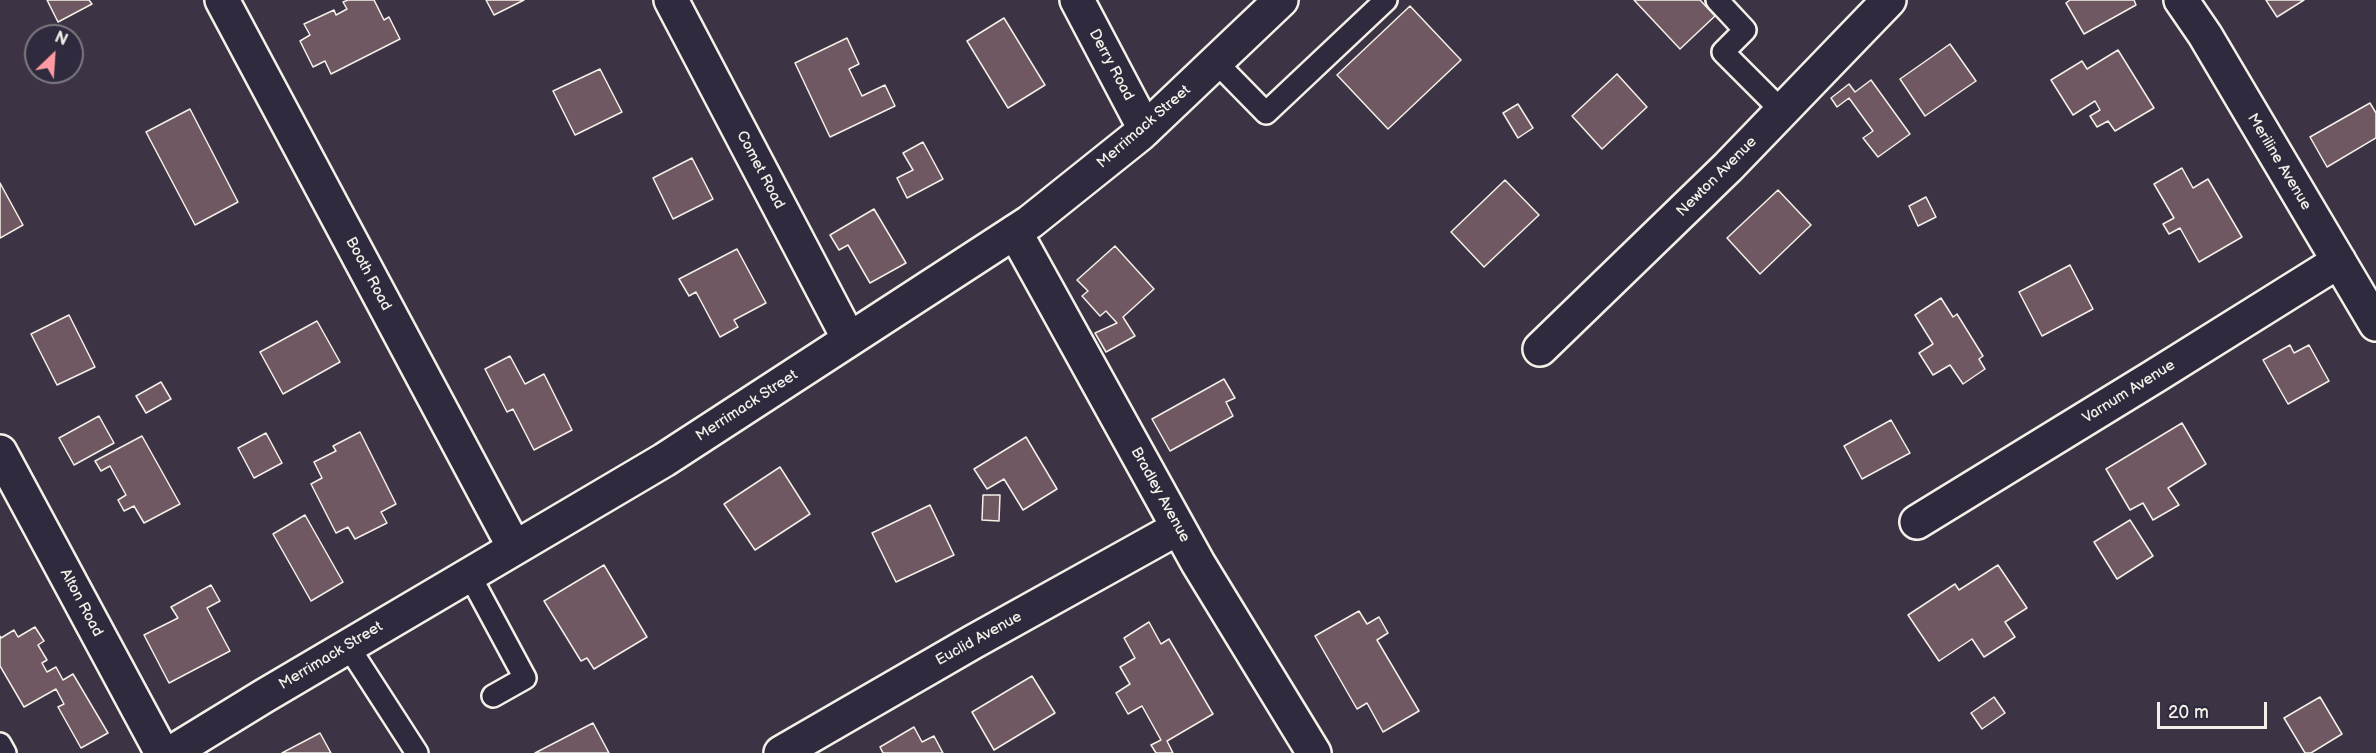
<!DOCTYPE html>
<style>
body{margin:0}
#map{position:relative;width:2376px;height:753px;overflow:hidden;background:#3c3344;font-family:"Balsamiq Sans",sans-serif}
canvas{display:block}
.north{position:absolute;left:24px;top:24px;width:60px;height:60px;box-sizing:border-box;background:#2f2a3d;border:2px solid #7e7a81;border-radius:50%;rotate:25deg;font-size:16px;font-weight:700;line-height:24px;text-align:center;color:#f4f1e8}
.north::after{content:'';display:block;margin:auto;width:21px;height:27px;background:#ff9aa2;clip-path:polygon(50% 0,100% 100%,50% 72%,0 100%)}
.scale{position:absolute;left:2157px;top:702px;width:110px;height:27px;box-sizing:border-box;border:3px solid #f4f1e8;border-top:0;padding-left:8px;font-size:18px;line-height:21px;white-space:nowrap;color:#f4f1e8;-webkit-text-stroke:4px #2f2a3d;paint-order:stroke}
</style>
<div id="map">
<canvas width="2376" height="753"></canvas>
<div class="north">N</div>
<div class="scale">20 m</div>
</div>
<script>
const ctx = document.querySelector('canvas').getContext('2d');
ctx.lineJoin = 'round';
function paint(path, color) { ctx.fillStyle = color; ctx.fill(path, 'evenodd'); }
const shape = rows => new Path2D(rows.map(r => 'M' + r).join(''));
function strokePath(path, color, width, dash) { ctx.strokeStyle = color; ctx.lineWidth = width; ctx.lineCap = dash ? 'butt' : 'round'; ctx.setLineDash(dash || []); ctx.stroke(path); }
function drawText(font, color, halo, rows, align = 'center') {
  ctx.font = font + ' "Balsamiq Sans",sans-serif'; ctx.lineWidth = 4.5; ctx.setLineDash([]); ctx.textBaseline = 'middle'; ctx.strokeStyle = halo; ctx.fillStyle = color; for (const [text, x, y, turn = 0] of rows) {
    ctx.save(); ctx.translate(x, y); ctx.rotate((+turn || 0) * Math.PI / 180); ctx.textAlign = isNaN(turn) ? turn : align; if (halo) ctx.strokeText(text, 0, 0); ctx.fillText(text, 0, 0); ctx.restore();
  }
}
const building = shape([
 [47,0,89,0,92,4,58,22,47,0],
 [348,0,374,0,384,20,389,17,400,39,331,74,325,61,313,67,300,41,310,35,304,24,334,10,336,15,347,9,343,2,348,0],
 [486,0,524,0,494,15,486,0],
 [1634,0,1700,0,1715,16,1680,49,1634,0],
 [2070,0,2134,0,2136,5,2084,34,2066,3,2070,0],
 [2266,0,2304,0,2277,17,2266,0],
 [1410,6,1461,60,1388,129,1337,75,1410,6],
 [1004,18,1045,85,1008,108,967,41,1004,18],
 [847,38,859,64,849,69,862,96,885,85,895,106,830,137,795,63,847,38],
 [1950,44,1976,81,1925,116,1900,79,1950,44],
 [2118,50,2154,108,2115,131,2108,121,2097,127,2090,116,2100,110,2095,101,2073,115,2051,80,2082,61,2087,69,2118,50],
 [600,69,622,112,575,135,553,91,600,69],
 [1617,74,1647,107,1602,149,1572,116,1617,74],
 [1871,80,1910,134,1878,157,1863,138,1873,131,1849,98,1837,107,1831,98,1849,84,1855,92,1871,80],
 [2370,103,2376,113,2376,138,2327,167,2310,137,2370,103],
 [1518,104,1533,128,1518,138,1503,113,1518,104],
 [190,109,238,202,195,225,146,132,190,109],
 [923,142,943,179,907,198,897,178,913,170,903,153,923,142],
 [692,158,713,199,673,219,653,178,692,158],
 [2182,168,2193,188,2208,179,2242,237,2199,262,2180,228,2169,234,2163,224,2174,218,2154,184,2182,168],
 [1505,180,1539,215,1484,267,1451,232,1505,180],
 [0,183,23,225,0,238,0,183],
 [1778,190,1811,225,1760,274,1727,238,1778,190],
 [1926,197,1936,217,1918,226,1909,206,1926,197],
 [874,209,906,263,870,283,848,245,839,250,830,235,874,209],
 [1115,246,1154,289,1123,317,1135,336,1106,352,1095,333,1117,323,1106,311,1100,316,1082,296,1088,291,1077,280,1115,246],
 [737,249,766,303,734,320,738,327,720,337,696,292,689,296,679,279,737,249],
 [2070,265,2093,309,2042,336,2019,292,2070,265],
 [1941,298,1953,317,1957,314,1983,356,1979,359,1985,369,1963,384,1950,365,1933,375,1919,353,1933,344,1915,315,1941,298],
 [69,315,95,367,57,385,31,334,69,315],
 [317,321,340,362,283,394,260,352,317,321],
 [2290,345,2294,353,2309,345,2329,381,2288,404,2263,360,2290,345],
 [510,356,525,384,544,374,572,430,534,450,513,409,507,412,485,369,510,356],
 [1224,379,1235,398,1226,402,1233,416,1170,451,1152,419,1224,379],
 [161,382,171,399,146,413,136,396,161,382],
 [99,416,114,443,74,465,59,438,99,416],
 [1891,420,1910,453,1862,479,1844,446,1891,420],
 [2182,423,2206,464,2168,488,2179,505,2153,520,2143,503,2130,510,2106,469,2182,423],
 [360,432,396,504,381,512,387,523,355,539,348,527,336,533,311,484,322,478,314,462,336,451,333,446,360,432],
 [266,433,282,463,254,478,238,448,266,433],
 [142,436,180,504,144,523,134,506,124,511,118,500,126,495,110,466,101,471,95,461,142,436],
 [1026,437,1057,489,1023,510,1004,479,987,489,974,469,1026,437],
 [780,467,810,514,755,550,724,504,780,467],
 [983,495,1000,495,999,521,982,520,983,495],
 [930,505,954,555,896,582,872,533,930,505],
 [305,515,343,582,311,601,273,534,305,515],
 [2130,520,2153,556,2117,579,2094,542,2130,520],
 [604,565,647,637,594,669,587,658,581,661,544,601,604,565],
 [1998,565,2027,608,2005,622,2015,637,1984,657,1972,639,1939,661,1908,615,1955,584,1959,590,1998,565],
 [211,585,220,601,207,608,230,651,169,683,144,635,178,618,171,607,211,585],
 [1359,611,1367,624,1379,617,1388,633,1377,640,1419,711,1383,732,1367,703,1357,709,1315,636,1359,611],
 [1149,622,1161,644,1169,639,1213,714,1167,741,1173,753,1156,753,1151,745,1161,740,1142,706,1128,714,1116,693,1130,684,1120,667,1135,658,1124,638,1149,622],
 [35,627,44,641,38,645,47,660,42,663,47,672,56,667,63,680,73,674,108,733,81,748,58,707,64,704,56,689,24,707,0,666,0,636,1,638,14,630,18,637,35,627],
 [1032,676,1055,713,994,750,972,712,1032,676],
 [1994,697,2005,713,1982,729,1971,713,1994,697],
 [2320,697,2342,734,2311,753,2305,753,2284,718,2320,697],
 [593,723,609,753,535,753,593,723],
 [914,727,922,742,934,736,943,753,883,753,880,747,914,727],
 [320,733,331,753,282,753,320,733]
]);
const lane = shape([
 [1717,0,1745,30,1723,52,1782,111],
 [1216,62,1266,113,1386,0],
 [469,574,525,678,493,696],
 [348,646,417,753],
 [0,744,5,753]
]);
const street = shape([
 [222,0,514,547],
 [671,0,849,339],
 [1077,0,1145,129],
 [2181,0,2205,35,2376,324],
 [1015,232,1198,563,1314,753],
 [1540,349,1728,167,1889,0],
 [0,452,162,753],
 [1917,522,2155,376,2339,261],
 [781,753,973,642,1178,528]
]);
const secondary = shape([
 [171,753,264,696,664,460,1030,222,1140,134,1281,0]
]);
const streetNames = [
 ["Derry Road",1111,65,62],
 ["Merrimack Street",1144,127,-41],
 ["Meriline Avenue",2279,162,59],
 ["Comet Road",760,170,62],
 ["Newton Avenue",1717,177,-45],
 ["Booth Road",368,274,62],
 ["Varnum Avenue",2129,392,-32],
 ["Merrimack Street",747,406,-33],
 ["Bradley Avenue",1160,495,61],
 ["Alton Road",81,603,62],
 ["Euclid Avenue",979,639,-29],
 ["Merrimack Street",331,656,-31]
];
paint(building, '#6f5861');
strokePath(building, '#f4f1e8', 1.5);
strokePath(lane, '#f4f1e8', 26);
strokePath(street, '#f4f1e8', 38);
strokePath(secondary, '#f4f1e8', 38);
strokePath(lane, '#2f2a3d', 21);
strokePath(street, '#2f2a3d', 33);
strokePath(secondary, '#2f2a3d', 33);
drawText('15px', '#f4f1e8', '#2f2a3d', streetNames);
</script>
